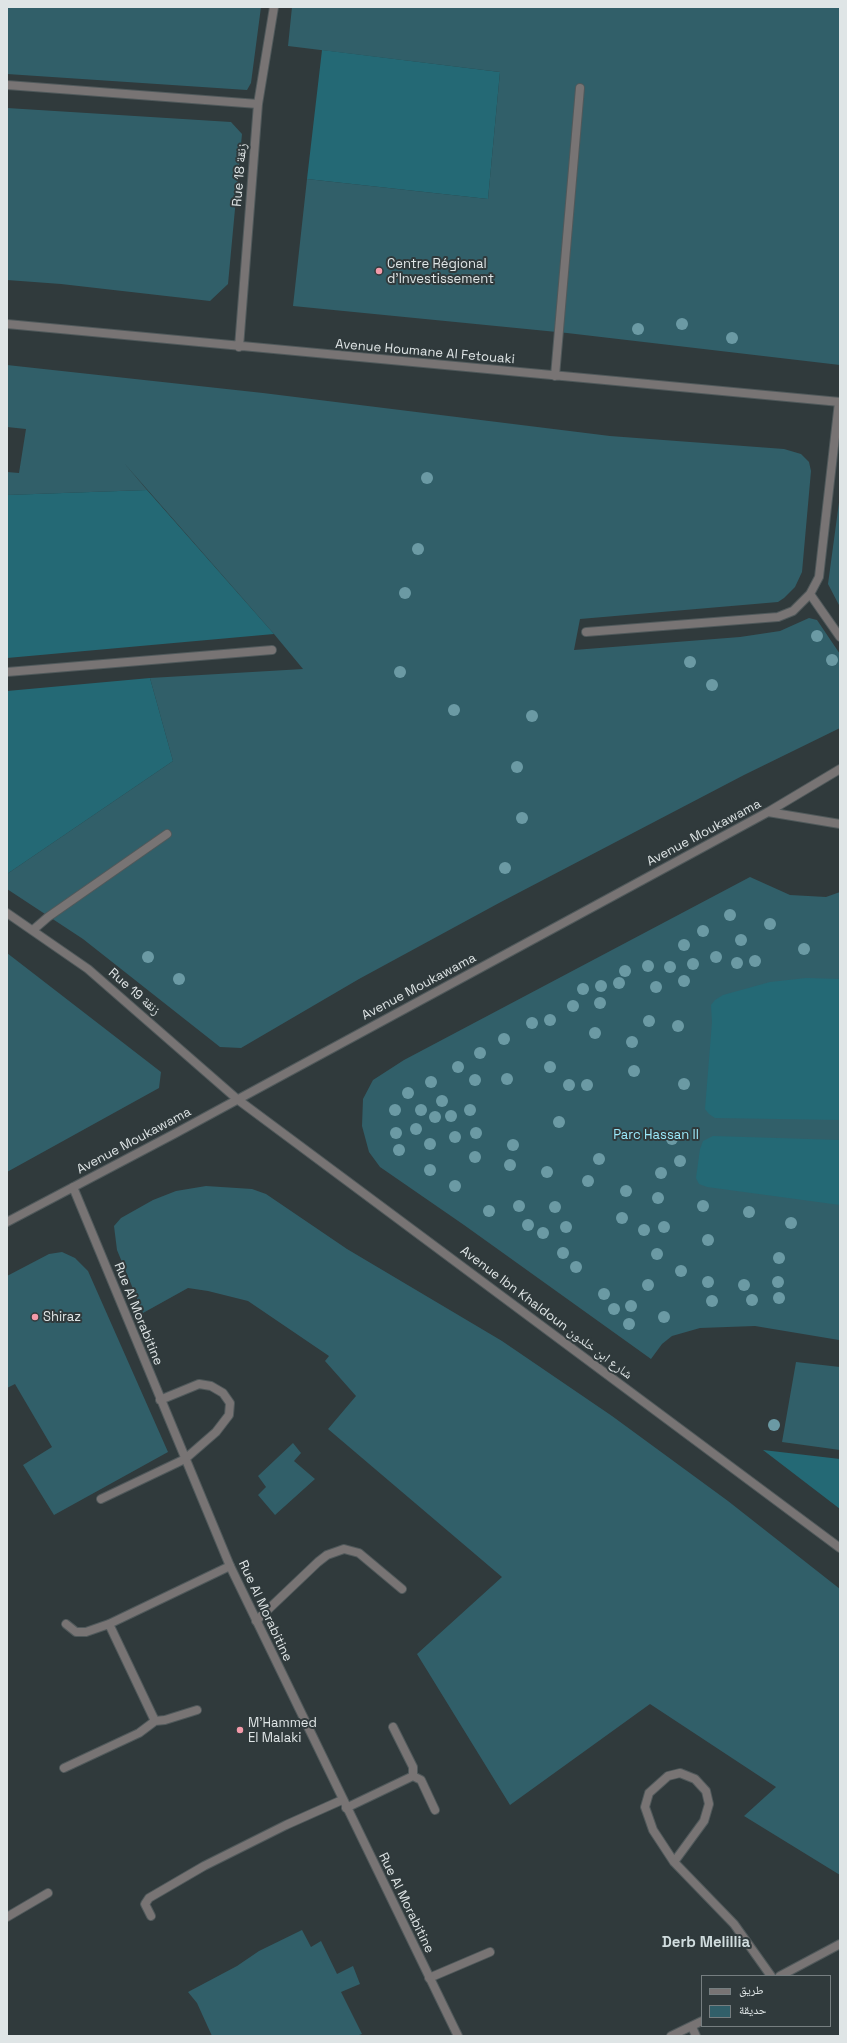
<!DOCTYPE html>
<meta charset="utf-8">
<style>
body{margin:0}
#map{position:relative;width:847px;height:2043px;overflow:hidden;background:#303a3c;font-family:"Space Grotesk","Noto Naskh Arabic",sans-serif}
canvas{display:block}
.frame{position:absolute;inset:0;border:8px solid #dfe5e6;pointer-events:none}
.legend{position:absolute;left:701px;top:1975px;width:130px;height:52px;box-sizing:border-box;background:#303a3c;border:1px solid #767e80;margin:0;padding:5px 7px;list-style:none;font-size:12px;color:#dfe5e6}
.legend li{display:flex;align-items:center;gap:8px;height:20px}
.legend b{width:20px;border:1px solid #767e80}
</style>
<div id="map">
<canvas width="847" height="2043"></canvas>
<div class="frame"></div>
<ul class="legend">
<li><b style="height:5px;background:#787474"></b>طريق</li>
<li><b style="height:11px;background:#315f69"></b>حديقة</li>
</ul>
</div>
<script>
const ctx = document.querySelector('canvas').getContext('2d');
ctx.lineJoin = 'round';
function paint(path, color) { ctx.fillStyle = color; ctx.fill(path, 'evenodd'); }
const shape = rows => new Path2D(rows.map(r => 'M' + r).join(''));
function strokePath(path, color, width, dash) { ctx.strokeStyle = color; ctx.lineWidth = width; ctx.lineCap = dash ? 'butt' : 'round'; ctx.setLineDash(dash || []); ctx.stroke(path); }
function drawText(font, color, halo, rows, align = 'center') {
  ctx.font = font + ' "Space Grotesk","Noto Naskh Arabic",sans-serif'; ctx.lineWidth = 4; ctx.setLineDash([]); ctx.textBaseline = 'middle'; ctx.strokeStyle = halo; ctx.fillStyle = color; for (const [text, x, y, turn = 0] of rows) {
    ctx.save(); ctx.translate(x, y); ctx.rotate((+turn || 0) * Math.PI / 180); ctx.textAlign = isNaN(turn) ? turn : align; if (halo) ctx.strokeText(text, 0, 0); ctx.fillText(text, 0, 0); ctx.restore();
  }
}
const green = shape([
 [7,7,261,7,251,83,247,90,7,74],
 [292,7,840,7,840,365,567,333,293,306,307,179,488,199,500,72,288,46],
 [7,108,231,122,242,134,228,284,210,301,61,284,7,280],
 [7,365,263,393,610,436,784,449,801,454,809,462,811,471,802,572,795,587,784,598,778,602,580,619,574,650,740,637,780,631,809,618,817,620,840,654,840,728,744,775,499,903,359,979,241,1048,220,1047,83,939,7,889,7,874,173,761,150,678,303,669,274,634,124,463,147,490,7,495,7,472,19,473,26,429,7,427],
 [840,495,840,607,828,584],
 [750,877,790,895,826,897,840,892,839,1340,755,1326,700,1328,672,1336,662,1344,651,1359,464,1225,380,1167,369,1152,362,1126,363,1099,373,1080,404,1060],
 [7,953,161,1072,159,1088,7,1172],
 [206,1186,252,1189,266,1194,347,1249,502,1341,612,1416,728,1501,840,1589,840,1875,744,1816,776,1787,650,1704,510,1805,417,1654,502,1577,328,1429,356,1396,325,1361,329,1356,248,1301,208,1291,188,1288,143,1313,117,1250,114,1226,121,1218,153,1200,176,1191],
 [62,1252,75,1258,88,1271,168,1452,54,1515,23,1465,52,1447,15,1384,7,1388,7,1276,49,1254],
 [796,1362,840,1367,840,1450,782,1442],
 [293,1443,301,1453,294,1461,315,1479,275,1515,258,1495,266,1487,258,1476],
 [302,1930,311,1947,321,1941,337,1974,353,1966,360,1984,341,1992,362,2034,356,2036,212,2036,197,2003,188,1992,237,1966,259,1951]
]);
const forest = shape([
 [322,50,500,72,488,199,307,179],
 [147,490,274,634,7,658,7,495],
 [150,678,173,761,7,874,7,691],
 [806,978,840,979,840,1120,715,1118,709,1114,705,1109,712,1022,711,1005,715,1000,723,995,770,982],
 [713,1136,840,1140,840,1205,707,1187,699,1184,696,1178,700,1149,703,1141],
 [763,1450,840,1459,840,1509]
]);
const service = shape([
 [810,594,840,637],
 [586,632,778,617,793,611,810,594,819,577,839,402],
 [101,1499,185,1459],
 [256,1621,318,1562,327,1555,344,1549,359,1553,402,1589],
 [66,1624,76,1632,86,1632,109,1624,230,1566],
 [109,1624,155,1721,165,1720,197,1710],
 [393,1727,413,1767,413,1776],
 [64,1768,139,1733,155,1721],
 [346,1808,413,1776,421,1780,435,1810],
 [151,1916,145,1904,149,1898,204,1866,286,1825,342,1800],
 [7,1917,48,1893],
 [429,1978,490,1952]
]);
const minor = shape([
 [7,85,258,104],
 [7,324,840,402],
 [239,347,258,104,274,7],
 [555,376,580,88],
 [7,672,272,650],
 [768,812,840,824],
 [7,913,88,969,237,1099,840,1548],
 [33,930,48,917,167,834],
 [73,1187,230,1566,458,2036],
 [7,1222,174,1134,768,812,840,769],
 [160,1400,199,1384,211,1386,223,1393,230,1403,229,1415,216,1432,185,1459],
 [674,1862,704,1821,709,1804,706,1791,695,1779,680,1773,668,1776,649,1793,645,1807,653,1830,674,1862,734,1924,771,1976],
 [780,1976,840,1944],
 [692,2027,696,2036],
 [671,2036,702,2021]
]);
const trees = [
 [682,324],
 [638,329],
 [732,338],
 [427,478],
 [418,549],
 [405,593],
 [817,636],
 [832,660],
 [690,662],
 [400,672],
 [712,685],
 [454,710],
 [532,716],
 [517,767],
 [522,818],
 [505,868],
 [730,915],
 [770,924],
 [703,931],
 [741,940],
 [684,945],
 [804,949],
 [148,957],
 [716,957],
 [755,961],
 [737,963],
 [693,964],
 [648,966],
 [670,967],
 [625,971],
 [179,979],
 [684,981],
 [619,983],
 [601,986],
 [656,987],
 [583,989],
 [600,1003],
 [573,1006],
 [550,1020],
 [649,1021],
 [532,1023],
 [678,1026],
 [595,1033],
 [504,1039],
 [632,1042],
 [480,1053],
 [458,1067],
 [550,1067],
 [634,1071],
 [507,1079],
 [475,1080],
 [431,1082],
 [684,1084],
 [569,1085],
 [587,1085],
 [408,1093],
 [442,1101],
 [395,1110],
 [421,1110],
 [470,1110],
 [451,1116],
 [435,1117],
 [559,1122],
 [416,1129],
 [396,1133],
 [476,1133],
 [455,1137],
 [672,1139],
 [430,1144],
 [513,1145],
 [399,1150],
 [475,1157],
 [599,1159],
 [680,1161],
 [510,1165],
 [430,1170],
 [547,1172],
 [661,1173],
 [588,1181],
 [455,1186],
 [626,1191],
 [658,1198],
 [519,1206],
 [703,1206],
 [555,1207],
 [489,1211],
 [749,1212],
 [622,1218],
 [791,1223],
 [528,1225],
 [566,1227],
 [664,1227],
 [644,1230],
 [543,1233],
 [708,1240],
 [563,1253],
 [657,1254],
 [779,1258],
 [576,1267],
 [681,1271],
 [708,1282],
 [778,1282],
 [648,1285],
 [744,1285],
 [604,1294],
 [779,1298],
 [752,1300],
 [712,1301],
 [631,1306],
 [614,1309],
 [664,1317],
 [629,1324],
 [774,1425]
];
const markers = [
 [379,271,4,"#f39aa9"],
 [35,1317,4,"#f39aa9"],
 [240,1730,4,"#f39aa9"]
];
const streetNames = [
 ["Rue 18 زنقة",240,175,-85],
 ["Avenue Houmane Al Fetouaki",425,352,5],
 ["Avenue Moukawama",704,833,-28],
 ["Avenue Moukawama",419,987,-28],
 ["Rue 19 زنقة",134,992,41],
 ["Avenue Moukawama",134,1141,-28],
 ["Avenue Ibn Khaldoun شارع ابن خلدون",546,1313,37],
 ["Rue Al Morabitine",138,1314,68],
 ["Rue Al Morabitine",265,1611,65],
 ["Rue Al Morabitine",406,1903,64]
];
const poiNames = [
 ["Centre Régional",387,264],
 ["d'Investissement",387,279],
 ["Shiraz",43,1317],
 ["M'Hammed",248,1723],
 ["El Malaki",248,1738]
];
const parkNames = [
 ["Parc Hassan II",656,1135]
];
const quarterNames = [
 ["Derb Melillia",706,1943]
];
paint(green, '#315f69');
paint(forest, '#246975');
strokePath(service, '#50595b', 10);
strokePath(minor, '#50595b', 10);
strokePath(service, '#787474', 8);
strokePath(minor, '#787474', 8);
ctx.fillStyle = '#6b9aa4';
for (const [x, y] of trees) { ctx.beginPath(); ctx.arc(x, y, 6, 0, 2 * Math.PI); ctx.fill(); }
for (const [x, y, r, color] of markers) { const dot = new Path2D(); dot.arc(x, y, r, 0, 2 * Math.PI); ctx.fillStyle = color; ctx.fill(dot); strokePath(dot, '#303a3c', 1.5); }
drawText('13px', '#dfe5e6', '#303a3c', streetNames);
drawText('13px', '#dfe5e6', '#303a3c', poiNames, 'left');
drawText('13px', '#9be9fa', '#303a3c', parkNames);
drawText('bold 15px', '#d0dcde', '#303a3c', quarterNames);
</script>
